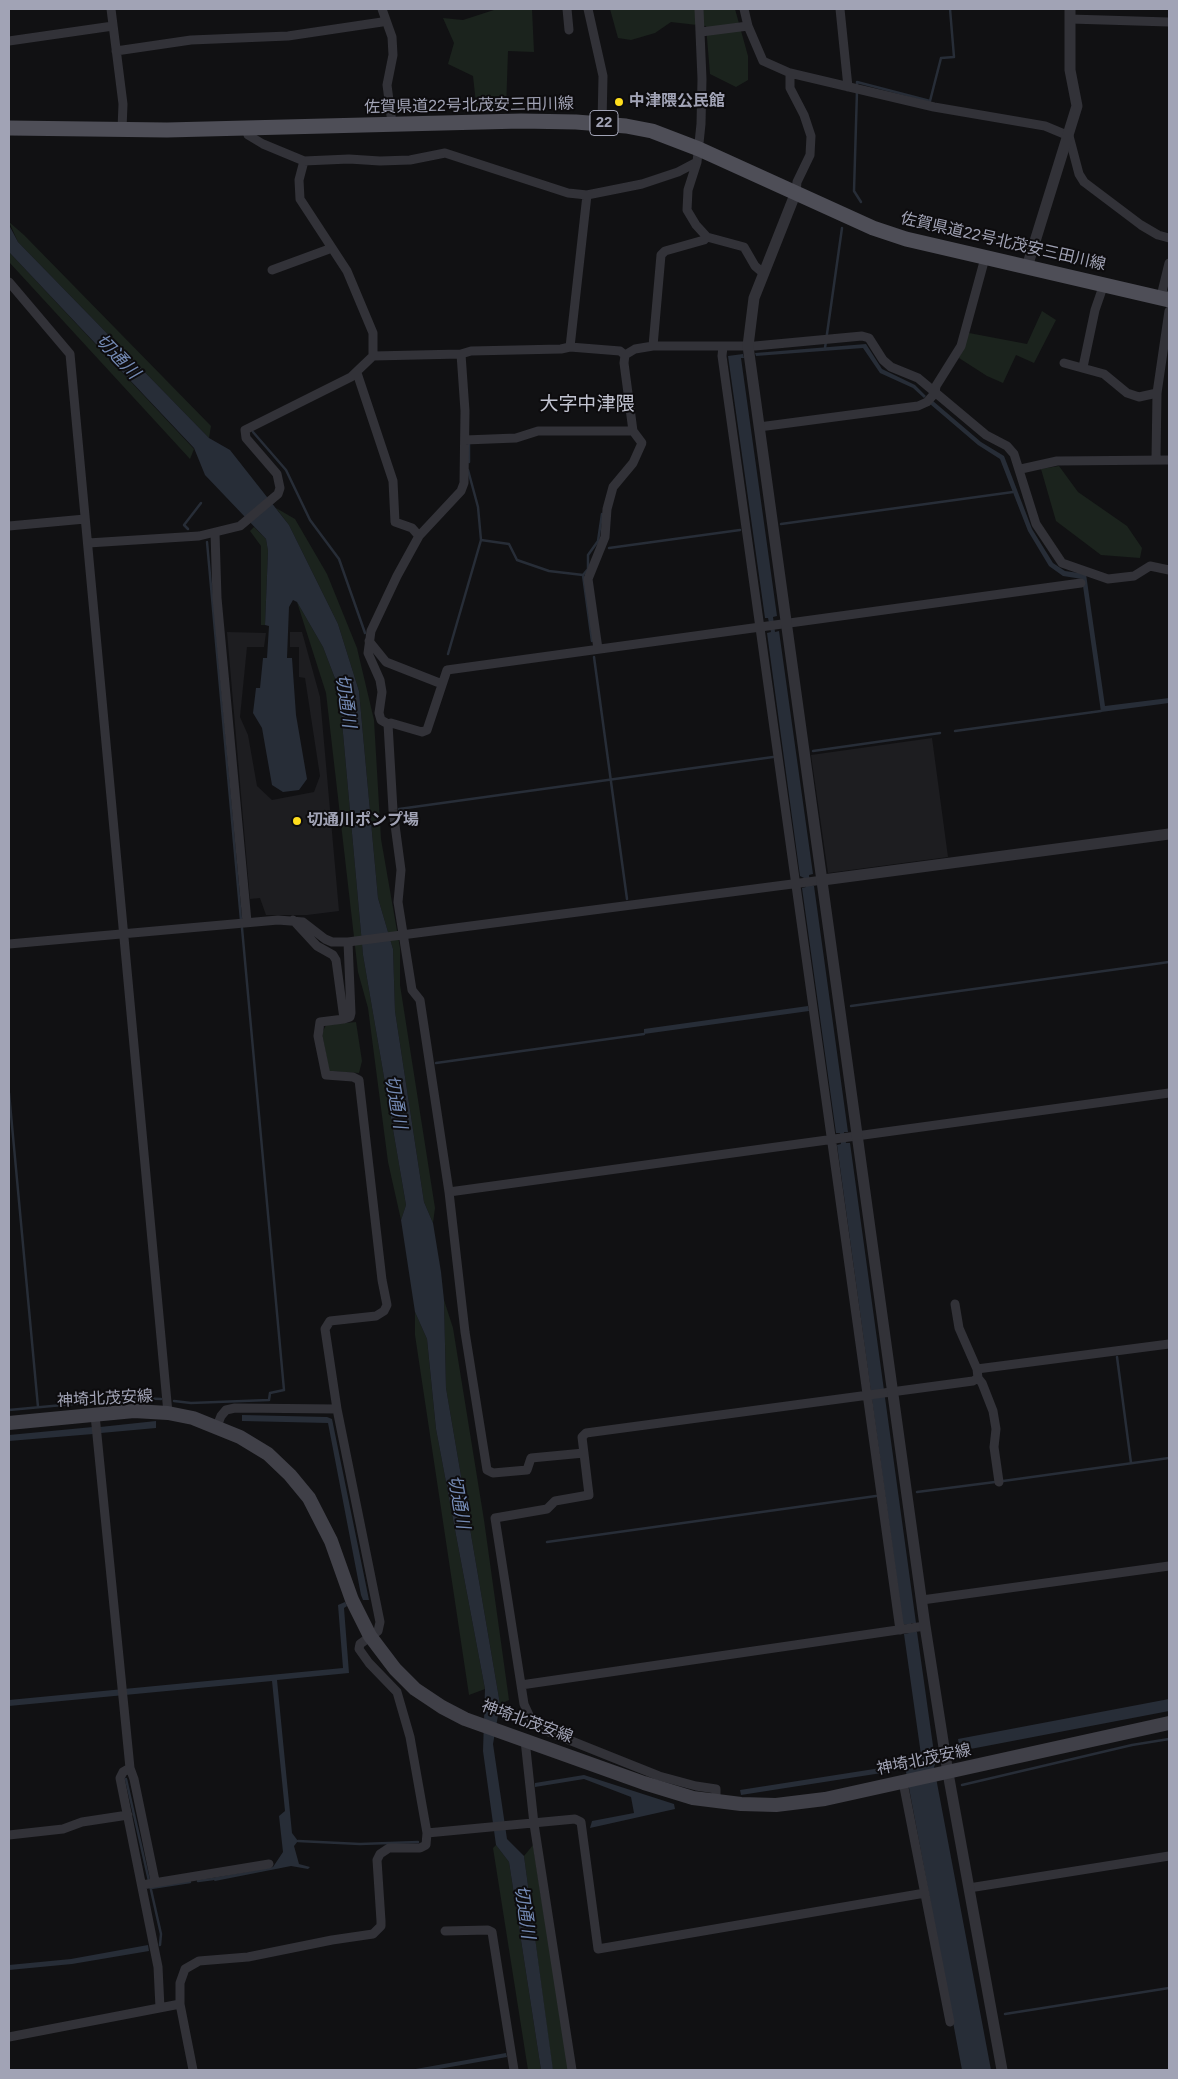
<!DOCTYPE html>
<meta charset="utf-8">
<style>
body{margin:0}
#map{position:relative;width:1178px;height:2079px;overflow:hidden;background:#111113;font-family:Helvetica,sans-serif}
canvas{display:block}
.frame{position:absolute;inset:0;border:10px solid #a1a3b5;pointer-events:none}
</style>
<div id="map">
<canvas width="1178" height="2079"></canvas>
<div class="frame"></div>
</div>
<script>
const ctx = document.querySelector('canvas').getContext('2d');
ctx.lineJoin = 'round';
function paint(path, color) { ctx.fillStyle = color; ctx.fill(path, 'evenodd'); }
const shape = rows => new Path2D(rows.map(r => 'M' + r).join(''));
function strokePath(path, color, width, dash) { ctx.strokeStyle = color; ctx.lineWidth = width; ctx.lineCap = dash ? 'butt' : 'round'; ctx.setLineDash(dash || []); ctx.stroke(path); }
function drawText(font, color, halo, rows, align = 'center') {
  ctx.font = font + ' Helvetica,"Noto Sans JP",sans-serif'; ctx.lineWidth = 4; ctx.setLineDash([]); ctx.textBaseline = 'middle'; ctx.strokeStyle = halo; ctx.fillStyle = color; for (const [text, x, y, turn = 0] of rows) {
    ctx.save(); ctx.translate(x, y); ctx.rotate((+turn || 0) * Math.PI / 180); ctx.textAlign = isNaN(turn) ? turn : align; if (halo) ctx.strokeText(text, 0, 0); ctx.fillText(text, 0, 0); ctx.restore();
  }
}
const built = shape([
 [227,632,266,633,264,647,247,647,240,717,248,735,257,786,272,800,314,792,320,776,305,678,299,677,299,647,290,647,290,632,302,632,320,697,339,911,307,915,266,915,260,898,250,899],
 [932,738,948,857,828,873,811,755]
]);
const green = shape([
 [497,9,532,9,534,52,508,51,506,110,477,113,473,76,448,64,454,43,443,18,463,20],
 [610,9,735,9,748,56,748,80,736,87,710,74,706,26,671,22,655,33,631,40,618,38],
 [9,222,24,235,211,426,209,438,18,242],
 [9,252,194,449,190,459,9,262],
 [1042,311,1056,320,1034,363,1016,355,1003,383,987,376,959,358,969,333,1027,344],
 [1059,466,1078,492,1127,526,1142,548,1140,558,1101,555,1056,521,1041,469],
 [276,508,295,519,327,574,357,648,374,720,381,839,400,948,400,985,435,1208,433,1223,424,1202,395,1011,393,949,378,898,359,691,338,624,289,525],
 [254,527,266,539,268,551,265,625,261,625,261,546,250,531],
 [297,602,323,647,339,689,363,955,406,1205,401,1220,388,1162,368,1008,358,972,326,693],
 [356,1022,362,1061,359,1073,329,1071,322,1033,326,1025],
 [444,1300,453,1328,484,1520,509,1700,500,1704,446,1388],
 [415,1312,427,1339,436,1429,485,1689,469,1695,415,1335],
 [496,1845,509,1862,541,2070,528,2070,493,1848],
 [533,1845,569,2070,553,2070,552,2066,524,1856]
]);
const water = shape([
 [9,225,18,242,209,438,230,450,289,525,338,624,359,691,378,898,393,949,395,1011,424,1202,433,1223,441,1272,444,1300,446,1388,500,1704,493,1744,507,1839,524,1856,553,2070,541,2070,509,1862,496,1845,483,1751,485,1689,436,1429,427,1339,415,1312,401,1220,406,1205,363,955,339,689,323,647,297,602,293,600,289,607,287,658,292,658,296,715,307,779,299,790,283,792,272,785,262,728,253,713,256,688,260,688,263,658,267,658,269,626,265,625,268,551,266,539,205,475,194,448,9,252],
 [866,344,882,369,915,385,926,396,924,398,913,388,880,373,863,348,756,356,755,353],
 [743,354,744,358,741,358,777,616,773,617,775,632,779,631,813,874,809,875,810,886,814,886,848,1132,844,1132,846,1143,850,1143,916,1623,911,1623,912,1632,917,1632,935,1760,932,1760,932,1763,936,1762,934,1767,991,2070,962,2070,906,1772,902,1765,917,1762,917,1765,924,1764,922,1762,904,1634,909,1633,907,1624,903,1625,837,1145,841,1144,840,1133,836,1133,802,888,806,887,804,878,800,876,767,633,771,632,768,618,765,618,728,356],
 [933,401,981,442,1004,456,1032,529,1053,563,1065,571,1086,574,1105,706,1169,698,1169,703,1101,712,1082,579,1063,576,1049,566,1028,531,1000,459,978,445,930,404],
 [808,1006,809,1011,644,1034,644,1029],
 [242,1415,327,1417,332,1419,369,1600,363,1600,361,1595,328,1423,242,1421],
 [156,1421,156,1428,101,1433,100,1427],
 [93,1427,93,1434,9,1441,9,1435],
 [345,1602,347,1606,344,1608,349,1673,277,1680,292,1833,298,1841,294,1846,299,1864,310,1867,308,1869,291,1866,215,1881,211,1878,273,1867,283,1852,279,1816,285,1811,272,1681,9,1706,9,1700,343,1668,338,1605],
 [1169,1699,1169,1711,960,1751,958,1739],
 [887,1767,888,1772,741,1795,740,1790],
 [584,1775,674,1804,675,1809,590,1828,592,1821,634,1813,631,1797,584,1779,535,1787,535,1783],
 [148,1945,149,1951,72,1964,9,1970,9,1965,71,1959],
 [506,2053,507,2057,433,2070,410,2070]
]);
const stream = shape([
 [857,86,857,82,930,101,941,58,954,57,950,9],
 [857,91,854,191,861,202],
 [825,348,842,228],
 [253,432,286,470,310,520,339,559,365,633],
 [469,462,469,444],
 [468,470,478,507,481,540,509,544,517,560,549,571,583,575,592,641],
 [781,524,1013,492],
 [188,529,184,525,201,503],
 [207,542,241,920],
 [609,548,740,530],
 [583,575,588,569,588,555,598,541,602,514],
 [448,654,481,540],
 [594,657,627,899],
 [955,731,1101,711],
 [813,751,940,733],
 [399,809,773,757],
 [851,1006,1169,962],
 [436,1063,644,1034],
 [9,1093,38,1407],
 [1117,1357,1131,1463],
 [174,1401,191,1403,269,1400,270,1393,284,1390,242,928],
 [9,1410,138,1398,161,1399],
 [1003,1481,1169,1458],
 [917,1492,995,1482],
 [547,1542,876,1496],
 [126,1779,161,1934,160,1945],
 [962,1785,1132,1745,1169,1739],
 [298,1841,360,1844,418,1842],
 [198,1881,213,1879],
 [151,1888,190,1882],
 [1005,2014,1169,1988]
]);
const minor = shape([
 [111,9,123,104,122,129],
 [382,9,392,37,393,55,387,85,392,123],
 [567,9,569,30],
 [588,9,603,76,602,123],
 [699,9,702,79,701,124,697,162,688,190,687,210,696,225,707,237,744,247,755,266,762,272],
 [744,9,748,26,763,61,790,73],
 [840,9,848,87],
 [1070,19,1169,22],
 [701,32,748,26],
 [9,41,113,26],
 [116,51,191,40,288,36,382,22,385,19],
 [246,128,248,135,263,144,304,161,349,159,380,161,410,160,445,153,568,193,587,195,642,184,678,172,697,162],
 [796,192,797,182,810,155,811,136,804,115,790,88,790,73,934,107,1045,126,1069,136,1079,174,1084,182,1141,225,1158,235,1169,238],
 [272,270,332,248],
 [9,282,70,354,168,1413],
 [1169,298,1162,292,1169,263],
 [653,346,661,255,665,251,704,240,707,237],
 [723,346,722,356,900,1630],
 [570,347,587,195],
 [461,354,465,411,464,483,461,491,419,536,397,576,371,631,368,653,380,680,382,692,379,713,381,720,388,724,391,723,422,732,427,730,447,670,1081,583],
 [373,356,461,354,471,351,561,349,570,347,620,351,625,355],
 [1064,363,1104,374,1127,393,1139,397,1157,393],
 [1083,367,1095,310,1104,284],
 [357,373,393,481,395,522,412,528,419,536],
 [759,427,918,406,927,402,935,393,936,386,961,346,985,258],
 [465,440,516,438,538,431,633,431],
 [1156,459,1157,393,1169,311],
 [1021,469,1057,461,1169,460],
 [9,526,85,519],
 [215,533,217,598,247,922],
 [88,543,199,536,240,526,278,494,280,488,277,474,246,438,245,430,351,377,373,356,373,333,347,271,300,199,299,180,304,161],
 [369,641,386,662,442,684],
 [598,649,588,579,605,537,607,509,613,487,633,463,642,443,633,431,624,363,625,355,635,349,653,346,755,346,862,336,869,338,883,360,891,367,918,378,986,435,1007,446,1014,454,1036,524,1062,563,1108,579,1134,576,1150,566,1169,570],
 [388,724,393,810,401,870,398,902,412,990,420,1000,449,1192,465,1332,487,1470,493,1473,527,1470,531,1458,584,1453],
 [293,920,317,946,333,955,336,960,344,1019],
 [9,944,278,920,303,922,325,939,332,942,348,942,823,880],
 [449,1192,1169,1093],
 [955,1304,959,1328,977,1369],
 [978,1378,982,1383,993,1411,996,1429,994,1447,999,1482],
 [95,1415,130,1768,123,1772,120,1778,158,1967,160,2008],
 [217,1426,221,1416,226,1410,235,1408,337,1409],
 [922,1600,1169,1566],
 [521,1685,925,1626],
 [525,1740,534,1824,572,2070],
 [130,1768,134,1779,155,1881],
 [903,1782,950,2022],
 [716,1802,716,1789,696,1786,659,1776,534,1726,524,1704,495,1518,547,1509,555,1501,589,1495,582,1437,586,1433,973,1381,978,1378,977,1369,1169,1344],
 [427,1833,575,1819,581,1822,598,1949,925,1893],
 [9,1835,63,1829,82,1822,128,1815],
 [142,1885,269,1864],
 [969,1888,1169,1856],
 [445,1931,488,1930,492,1932,514,2070],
 [9,2037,180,2004],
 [193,2070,180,2004,180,1983,185,1969,199,1961,248,1957,332,1940,373,1934,381,1926,381,1921,377,1860,380,1854,389,1848,420,1848,426,1845,427,1833,410,1737,397,1692,369,1663,359,1649,360,1644,378,1631,380,1622,337,1409,325,1329,330,1321,376,1316,384,1311,387,1305,382,1280,359,1080,353,1077,326,1075,318,1036,320,1022,344,1019,350,1017,351,1013,348,942]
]);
const tertiary = shape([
 [796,192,754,298,748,346,925,1626,948,1773,1002,2070],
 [1027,267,1077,106,1070,70,1070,9],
 [823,880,1169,834]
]);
const secondary = shape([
 [9,1423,134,1411,168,1413,193,1418,240,1437,268,1454,290,1475,309,1498,331,1541,352,1600,370,1636,395,1669,415,1689,442,1707,465,1719,644,1783,693,1798,741,1804,776,1805,825,1799,1169,1723]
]);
const primary = shape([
 [9,128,167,130,521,121,576,122,626,126,652,131,699,149,873,228,906,239,1169,300]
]);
const markers = [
 [619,102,5,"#ffde1d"],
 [297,821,5,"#ffde1d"]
];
const shields = [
 [604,123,28]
];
const shieldNames = [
 ["22",604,123]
];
const poiNames = [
 ["中津隈公民館",629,102],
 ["切通川ポンプ場",307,821]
];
const streetNames = [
 ["佐賀県道22号北茂安三田川線",469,106,-1],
 ["佐賀県道22号北茂安三田川線",1003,242,13],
 ["神埼北茂安線",105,1399,-3],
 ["神埼北茂安線",527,1722,20],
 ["神埼北茂安線",924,1760,-12]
];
const waterNames = [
 ["切通川",117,357,46],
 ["切通川",345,701,82],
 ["切通川",395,1102,80],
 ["切通川",458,1502,80],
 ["切通川",524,1912,82]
];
const quarterNames = [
 ["大字中津隈",587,405]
];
paint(built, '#1d1d20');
paint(green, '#1b231d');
paint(water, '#272d37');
strokePath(stream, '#272d37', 2.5);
strokePath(minor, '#323238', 9);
strokePath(tertiary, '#323238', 11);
strokePath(secondary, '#404048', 14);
strokePath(primary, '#4e4e57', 15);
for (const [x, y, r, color] of markers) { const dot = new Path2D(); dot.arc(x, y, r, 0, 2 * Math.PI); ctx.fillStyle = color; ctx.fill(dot); strokePath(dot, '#0d0c0e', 2); }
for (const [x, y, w] of shields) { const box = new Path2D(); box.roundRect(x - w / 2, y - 12.5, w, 25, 4); ctx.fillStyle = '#0d0c0e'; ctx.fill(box); strokePath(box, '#a1a3b5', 1); }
drawText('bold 15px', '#a1a3b5', null, shieldNames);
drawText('bold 16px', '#a1a3b5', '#0d0c0e', poiNames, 'left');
drawText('16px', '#a1a3b5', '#0d0c0e', streetNames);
drawText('italic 18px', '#748ab4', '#0d0c0e', waterNames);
drawText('19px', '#c2c4d1', '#0d0c0e', quarterNames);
</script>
